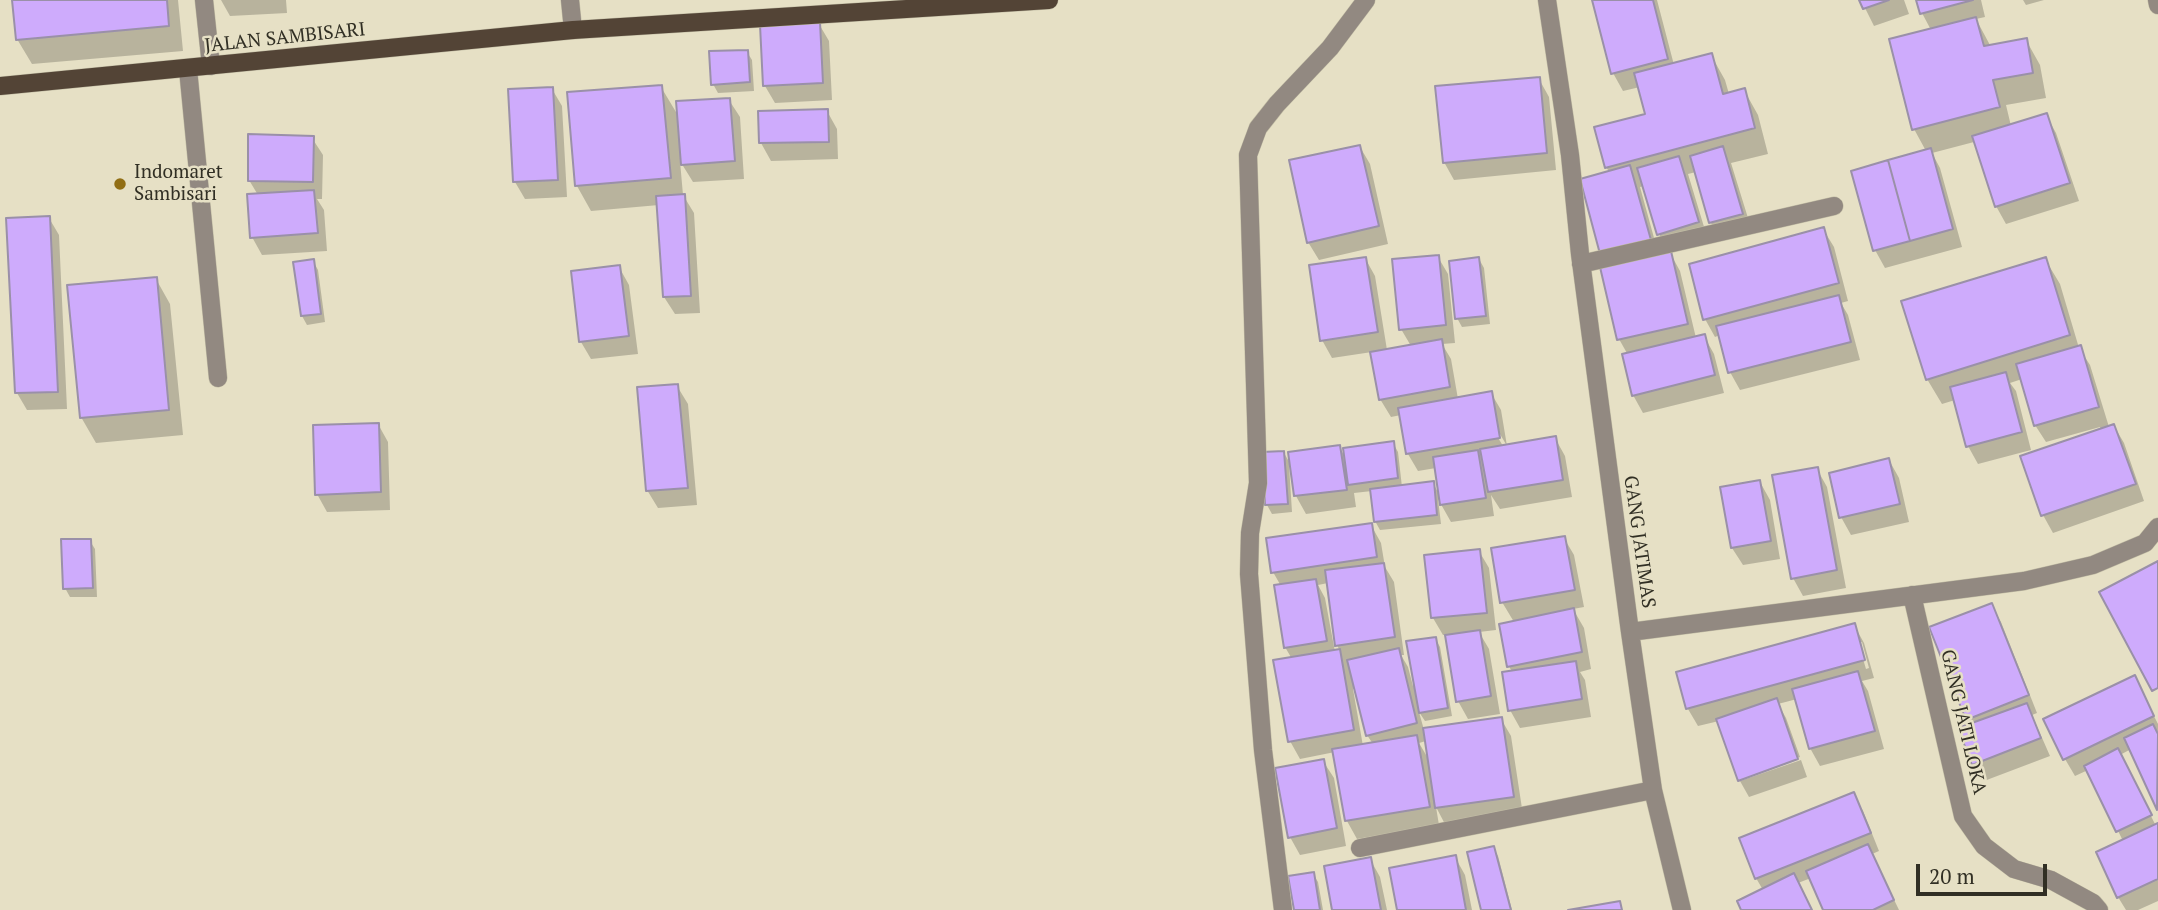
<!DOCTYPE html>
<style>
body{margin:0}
#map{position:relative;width:2158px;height:910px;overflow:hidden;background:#e6e0c5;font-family:"PT Serif",serif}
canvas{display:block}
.scale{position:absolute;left:1916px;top:864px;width:131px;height:32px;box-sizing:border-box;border:4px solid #312f24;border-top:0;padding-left:9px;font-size:21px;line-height:24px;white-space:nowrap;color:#312f24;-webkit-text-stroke:5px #e6e0c5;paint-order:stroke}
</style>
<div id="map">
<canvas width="2158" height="910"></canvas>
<div class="scale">20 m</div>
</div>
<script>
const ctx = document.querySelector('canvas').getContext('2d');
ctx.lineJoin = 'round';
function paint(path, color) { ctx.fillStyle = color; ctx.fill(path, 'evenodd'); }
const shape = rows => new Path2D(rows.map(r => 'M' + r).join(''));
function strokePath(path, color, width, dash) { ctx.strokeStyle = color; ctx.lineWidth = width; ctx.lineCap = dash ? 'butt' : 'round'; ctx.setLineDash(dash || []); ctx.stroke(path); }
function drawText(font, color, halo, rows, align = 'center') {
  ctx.font = font + ' "PT Serif",serif'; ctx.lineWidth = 5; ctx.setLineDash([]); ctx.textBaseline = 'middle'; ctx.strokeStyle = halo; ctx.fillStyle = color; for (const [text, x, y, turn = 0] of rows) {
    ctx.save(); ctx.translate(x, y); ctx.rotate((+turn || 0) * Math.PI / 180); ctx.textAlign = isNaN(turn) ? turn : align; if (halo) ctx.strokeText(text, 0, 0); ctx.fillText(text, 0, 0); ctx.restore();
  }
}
const shadow = shape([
 [13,0,178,0,183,51,32,64,17,39],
 [221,0,286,0,287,13,230,16],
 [1594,0,1657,0,1674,65,1711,55,1725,80,1729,94,1744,90,1758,115,1768,154,1731,163,1752,231,1721,240,1711,223,1696,172,1688,174,1708,240,1669,251,1680,271,1696,338,1704,336,1714,354,1724,393,1643,413,1633,395,1628,355,1619,339,1610,173,1606,167,1647,115,1640,87,1623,91,1613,73],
 [1644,186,1659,234,1670,253,1659,256,1640,187],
 [1861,0,1904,0,1909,14,1874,26],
 [1918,0,1981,0,1985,17,1976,19,1991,47,2026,40,2040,65,2046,98,2006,105,2011,126,2046,115,2056,133,2079,201,2006,224,1996,206,1974,142,1932,153,1940,168,1962,247,1885,268,1875,250,1926,151,1914,129,1931,30,1922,13],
 [2023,0,2044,0,2026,5],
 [819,24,829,41,832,100,775,103,765,86],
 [747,52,752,60,754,91,718,93,713,84],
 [1539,79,1549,97,1556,170,1454,180,1444,162],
 [661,87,679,117,729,100,740,117,744,179,693,182,680,161,683,195,694,213,700,313,675,314,664,297,659,205,591,211,577,186,569,94],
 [552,89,562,106,567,197,525,199,515,182],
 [827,111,837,129,838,159,771,161,761,143],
 [312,138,323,155,322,199,317,199,324,210,327,251,262,255,252,237,258,195,249,180],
 [1360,147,1370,164,1388,244,1319,260,1308,242],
 [49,218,59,235,67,409,27,410,17,393],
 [1823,229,1834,247,1848,301,1841,303,1848,315,1860,360,1740,390,1730,372,1720,335,1715,337,1705,319],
 [1438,257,1448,274,1455,343,1442,344,1451,359,1458,399,1491,393,1501,410,1507,446,1555,438,1565,456,1572,497,1500,509,1491,495,1494,516,1451,522,1438,499,1441,524,1380,530,1375,521,1372,491,1354,493,1356,507,1306,514,1296,496,1290,453,1339,447,1347,460,1393,443,1398,452,1402,487,1433,483,1440,496,1436,468,1418,471,1408,454,1401,415,1391,417,1380,399,1372,352,1332,358,1322,340,1365,258,1375,276,1387,350,1411,346,1401,329],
 [1497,429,1507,446,1503,446,1494,431],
 [1479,259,1484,268,1490,324,1462,327,1457,318],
 [2045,259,2060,284,2079,348,2090,365,2109,427,2114,426,2124,443,2144,501,2053,533,2043,515,2023,457,2101,430,2100,427,2046,442,2035,425,2022,379,2010,383,2016,391,2031,450,1978,464,1968,446,1955,400,1942,404,1927,379],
 [313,261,318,270,325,322,307,325,302,316],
 [619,267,629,285,638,354,591,359,581,342],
 [156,279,170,304,183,435,96,443,81,417],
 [677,386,688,404,697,505,658,508,647,490],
 [378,424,388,442,390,510,327,512,317,494],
 [1284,453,1291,465,1289,465,1292,512,1272,514,1267,505],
 [1889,460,1899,478,1909,522,1851,535,1841,517],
 [1817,469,1827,487,1846,588,1803,596,1793,578],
 [1760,482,1770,500,1780,559,1743,565,1732,548,1722,488],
 [1371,525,1381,543,1385,567,1394,582,1404,655,1401,655,1408,667,1413,686,1416,685,1435,638,1440,647,1452,716,1425,721,1419,712,1424,730,1501,719,1511,736,1523,815,1446,826,1436,807,1439,825,1357,839,1347,821,1335,752,1300,759,1290,741,1292,659,1285,647,1281,586,1273,572],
 [1328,583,1337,645,1340,651,1335,652,1325,598,1318,585],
 [1356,688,1367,735,1373,744,1363,746,1353,689],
 [1426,741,1429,760,1419,743],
 [1564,538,1574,555,1584,607,1573,609,1584,628,1591,669,1580,672,1585,680,1591,717,1520,728,1510,710,1512,672,1509,666,1514,622,1502,602],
 [90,541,95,549,97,597,70,597,65,588],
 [1479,551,1489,568,1496,630,1479,632,1489,649,1500,714,1468,719,1458,701,1447,635,1443,635,1433,618],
 [1991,605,2001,622,2037,713,2032,715,2050,756,1984,781,1973,764,1971,725,1931,628],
 [1854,625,1864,643,1874,678,1862,681,1868,691,1884,749,1820,766,1810,748,1797,699,1778,704,1786,718,1800,757,1740,778,1740,781,1719,721,1698,726,1688,709,1678,673],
 [1858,642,1862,642,1869,668,1866,669],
 [2134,677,2158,724,2158,807,2131,749,2120,755,2156,826,2158,825,2158,901,2138,910,2126,910,2118,897,2123,841,2088,770,2075,776,2065,759],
 [1801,760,1807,777,1749,797,1740,781],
 [1323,761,1334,778,1346,846,1300,855,1290,837],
 [1853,794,1863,811,1879,851,1872,854,1899,910,1825,910,1811,878,1798,883,1811,910,1743,910,1763,890,1756,878],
 [1493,848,1498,856,1512,910,1483,910],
 [1455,857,1465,875,1472,910,1399,910],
 [1370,859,1380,877,1387,910,1334,910],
 [1313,874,1318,882,1323,910,1296,910]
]);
const building = shape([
 [12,0,167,0,169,26,16,40,12,0],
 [1592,0,1653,0,1668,59,1611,74,1592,0],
 [1859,0,1889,0,1863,9,1859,0],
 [1916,0,1973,0,1920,14,1916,0],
 [1976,17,1984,46,2027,38,2033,73,1993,80,2000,107,1912,130,1889,39,1976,17],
 [820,22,823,83,763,86,760,25,820,22],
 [748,50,750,82,711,85,709,51,748,50],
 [1712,53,1723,94,1745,88,1755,128,1605,168,1594,127,1645,114,1634,73,1712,53],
 [1540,77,1547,153,1443,163,1435,86,1540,77],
 [662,85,671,178,575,186,567,92,662,85],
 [553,87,558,180,513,182,508,89,553,87],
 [730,98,735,161,681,165,676,101,730,98],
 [828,109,829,142,759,143,758,111,828,109],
 [2047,113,2070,183,1995,207,1972,136,2047,113],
 [248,134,314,136,313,182,248,181,248,134],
 [1360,145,1379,226,1307,243,1289,160,1360,145],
 [1723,146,1743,214,1709,223,1690,156,1723,146],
 [1931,148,1953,229,1910,241,1888,160,1931,148],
 [1679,156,1699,222,1657,235,1637,168,1679,156],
 [1888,160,1910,241,1873,251,1851,171,1888,160],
 [1630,165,1651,240,1600,254,1580,179,1630,165],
 [314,190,318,233,250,238,247,194,314,190],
 [685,194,691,296,663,297,656,196,685,194],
 [50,216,58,392,15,393,6,218,50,216],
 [1824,227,1839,283,1703,320,1689,264,1824,227],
 [1671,251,1688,324,1617,340,1600,267,1671,251],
 [1439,255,1446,325,1399,330,1392,259,1439,255],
 [1366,257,1378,332,1320,341,1309,265,1366,257],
 [1479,257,1486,316,1455,319,1449,261,1479,257],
 [2046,257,2070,335,1926,380,1901,301,2046,257],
 [314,259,321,314,301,316,293,262,314,259],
 [620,265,629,336,579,342,571,271,620,265],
 [157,277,169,410,80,418,67,285,157,277],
 [1839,295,1851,342,1728,373,1716,326,1839,295],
 [1705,334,1715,375,1632,396,1622,354,1705,334],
 [1442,339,1450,387,1379,400,1370,352,1442,339],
 [2081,345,2099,407,2034,426,2016,364,2081,345],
 [2006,372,2022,432,1966,447,1950,387,2006,372],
 [678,384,688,488,646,491,637,387,678,384],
 [1492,391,1500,438,1406,454,1398,408,1492,391],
 [379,423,381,492,315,495,313,425,379,423],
 [2114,424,2136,484,2041,516,2020,456,2114,424],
 [1556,436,1563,480,1488,492,1480,449,1556,436],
 [1394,441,1398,478,1348,485,1343,448,1394,441],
 [1340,445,1347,490,1294,496,1288,452,1340,445],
 [1478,450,1486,498,1440,505,1433,457,1478,450],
 [1284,451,1288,504,1265,505,1262,452,1284,451],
 [1889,458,1900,504,1839,518,1829,473,1889,458],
 [1818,467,1837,570,1791,579,1772,475,1818,467],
 [1760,480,1771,541,1731,548,1720,487,1760,480],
 [1434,481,1437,515,1374,522,1370,489,1434,481],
 [1372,523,1377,557,1271,573,1266,538,1372,523],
 [1565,536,1575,590,1500,603,1491,548,1565,536],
 [61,539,91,539,93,588,63,589,61,539],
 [1480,549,1487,613,1431,618,1424,555,1480,549],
 [2158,561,2158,688,2152,691,2099,592,2158,561],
 [1384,563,1395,637,1335,646,1325,570,1384,563],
 [1316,579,1327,641,1284,648,1274,585,1316,579],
 [1992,603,2029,695,1966,720,1929,627,1992,603],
 [1574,608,1582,652,1507,667,1499,624,1574,608],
 [1855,623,1865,660,1686,709,1676,672,1855,623],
 [1480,630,1491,696,1456,702,1445,635,1480,630],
 [1436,637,1448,708,1419,713,1406,641,1436,637],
 [1399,648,1417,723,1366,736,1347,660,1399,648],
 [1340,649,1354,730,1288,742,1273,660,1340,649],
 [1576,661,1582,699,1508,711,1502,672,1576,661],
 [1858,671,1875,731,1809,749,1792,689,1858,671],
 [2135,675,2154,716,2063,760,2043,719,2135,675],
 [1777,698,1798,759,1738,781,1716,719,1777,698],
 [2027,703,2041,738,1972,765,1958,728,2027,703],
 [1502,717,1514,797,1435,808,1423,728,1502,717],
 [2153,724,2158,734,2157,810,2124,738,2153,724],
 [1417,735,1430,807,1345,821,1332,749,1417,735],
 [2118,748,2152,815,2116,832,2084,766,2118,748],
 [1324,759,1337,828,1288,838,1275,768,1324,759],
 [1854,792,1871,833,1755,879,1739,838,1854,792],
 [2158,823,2158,879,2117,898,2096,852,2158,823],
 [1868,844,1894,900,1873,910,1823,910,1806,871,1868,844],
 [1494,846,1511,910,1481,910,1467,852,1494,846],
 [1456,855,1466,910,1397,910,1389,868,1456,855],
 [1371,857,1381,910,1332,910,1324,866,1371,857],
 [1314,872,1320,910,1294,910,1288,876,1314,872],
 [1794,873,1812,910,1741,910,1737,901,1794,873],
 [1620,901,1622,910,1568,910,1620,901]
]);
const minor = shape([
 [204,0,211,66],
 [570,0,573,30],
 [1547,0,1570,155,1580,254,1630,632,2024,581,2093,565,2145,543,2158,527],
 [2157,0,2158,5],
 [188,69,218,378],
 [1581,264,1834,206],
 [1912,595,1963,816,1984,846,2014,869,2051,880,2093,903,2099,910],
 [1630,632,1653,790,1682,910],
 [1360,848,1653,790],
 [1283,910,1263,750,1249,574,1250,533,1258,483,1248,155,1258,128,1277,104,1330,48,1366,0]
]);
const major = shape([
 [0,86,573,30,1049,0]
]);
const markers = [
 [120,184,7,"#916e14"]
];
const streetNames = [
 ["JALAN SAMBISARI",285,38,-6],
 ["GANG JATIMAS",1639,542,82],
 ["GANG JATI LOKA",1963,722,77]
];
const poiNames = [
 ["Indomaret",134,173],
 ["Sambisari",134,195]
];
paint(shadow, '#0003');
paint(building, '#ceabfc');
strokePath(building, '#9a90a8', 2);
strokePath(minor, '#c2bda5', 19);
strokePath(major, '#c2bda5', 19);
strokePath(minor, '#928981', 18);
strokePath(major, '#534436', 18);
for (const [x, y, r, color] of markers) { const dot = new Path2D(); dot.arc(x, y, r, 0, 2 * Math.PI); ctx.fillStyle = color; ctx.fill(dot); strokePath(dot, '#e6e0c5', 2.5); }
drawText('19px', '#312f24', '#e6e0c5', streetNames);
drawText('19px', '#312f24', '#e6e0c5', poiNames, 'left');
</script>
